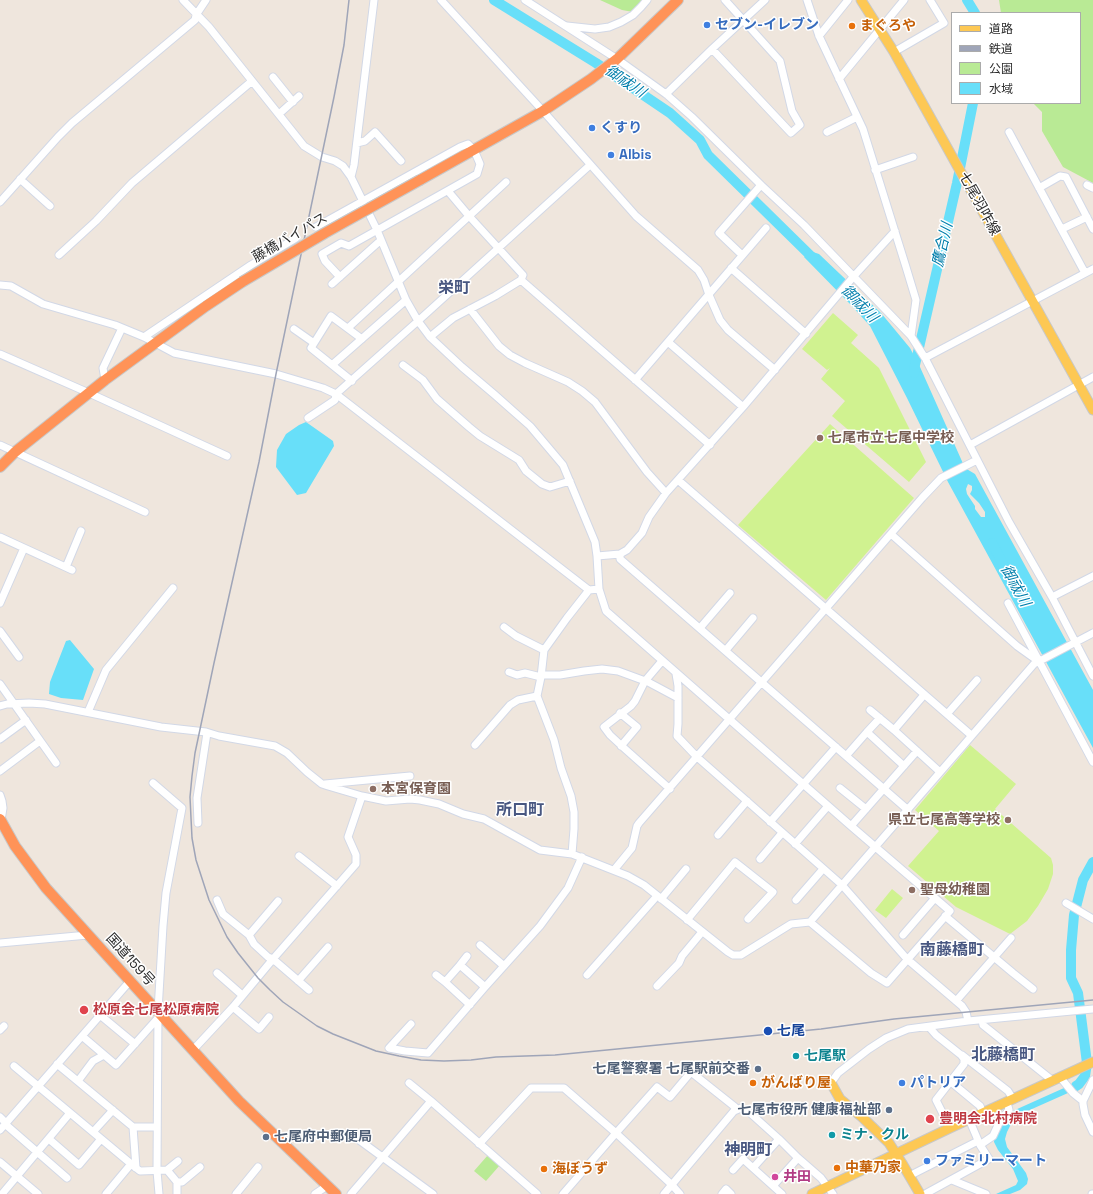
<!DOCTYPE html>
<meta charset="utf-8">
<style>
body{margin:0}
#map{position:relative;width:1093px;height:1194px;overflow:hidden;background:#efe6dd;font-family:"Space Grotesk","Noto Sans JP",sans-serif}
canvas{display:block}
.legend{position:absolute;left:951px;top:12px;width:130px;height:92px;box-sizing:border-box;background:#fff;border:1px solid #ababab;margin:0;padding:5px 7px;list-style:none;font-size:12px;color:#2c2c2c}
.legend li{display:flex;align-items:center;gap:8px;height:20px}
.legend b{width:20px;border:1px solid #ababab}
</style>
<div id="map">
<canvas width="1093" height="1194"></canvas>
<ul class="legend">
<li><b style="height:5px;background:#fdc854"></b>道路</li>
<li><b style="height:5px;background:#9fa5b8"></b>鉄道</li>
<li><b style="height:11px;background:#b9ea95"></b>公園</li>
<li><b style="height:11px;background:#68dff9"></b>水域</li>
</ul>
</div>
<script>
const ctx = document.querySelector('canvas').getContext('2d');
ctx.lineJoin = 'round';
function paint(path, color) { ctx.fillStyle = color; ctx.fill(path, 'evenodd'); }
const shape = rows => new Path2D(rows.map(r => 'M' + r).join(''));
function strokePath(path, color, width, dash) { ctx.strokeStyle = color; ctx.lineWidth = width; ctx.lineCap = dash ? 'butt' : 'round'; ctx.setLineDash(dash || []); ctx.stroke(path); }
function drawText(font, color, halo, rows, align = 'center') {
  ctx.font = font + ' "Space Grotesk","Noto Sans JP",sans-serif'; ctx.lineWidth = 3; ctx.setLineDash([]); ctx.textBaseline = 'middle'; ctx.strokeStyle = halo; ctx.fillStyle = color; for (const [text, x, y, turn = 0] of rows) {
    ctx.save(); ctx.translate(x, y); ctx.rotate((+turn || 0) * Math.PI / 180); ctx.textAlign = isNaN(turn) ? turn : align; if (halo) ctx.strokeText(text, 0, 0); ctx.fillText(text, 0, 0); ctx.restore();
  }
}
const green = shape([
 [600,0,648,0,633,12,622,10],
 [999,0,1093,0,1093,183,1063,167,1042,131,1042,112,1033,103,1080,103,1080,13,1001,13],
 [488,1155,500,1165,486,1181,474,1171]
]);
const pitch = shape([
 [833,313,858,335,851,343,879,368,926,462,909,482,832,416,845,401,821,379,830,368,827,370,802,349],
 [830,424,914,498,826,600,738,525],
 [970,745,1016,784,995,809,1051,858,1053,865,1053,874,1048,889,1038,906,1027,921,1010,934,956,907,908,866,939,831,915,810],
 [892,889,903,898,886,918,875,910]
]);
const water = shape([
 [810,251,819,254,881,313,910,348,920,367,965,468,975,474,1093,690,1093,748,948,482,907,398,870,326,851,305,804,257],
 [968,484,972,486,972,490,970,494,979,503,985,512,985,517,981,517,975,509,975,506,967,494,966,489],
 [996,553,999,555,1008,568,1015,582,1015,583,1010,579,1005,573,996,559],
 [306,422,333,441,334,446,306,493,297,495,276,467,277,450,286,434,299,425],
 [70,640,94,669,83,700,61,698,49,694,50,682,66,641],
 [1087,1075,1085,1080,1068,1093,1023,1113,1010,1126,1007,1132,1005,1139,1007,1147,1026,1173,1028,1179,1027,1184,1020,1190,1010,1194,996,1194,1016,1185,1018,1181,1013,1169,998,1150,994,1142,994,1136,1000,1126,1009,1114,1015,1110,1064,1088,1074,1085,1078,1083]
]);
const river = shape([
 [494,0,596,63,670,113,700,140,708,155,817,262],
 [967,0,975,13],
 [914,373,915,365,957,183,973,103],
 [992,543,1019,594],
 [1076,1086,1079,1084,1085,1076,1087,1063,1078,993,1071,978,1071,950,1074,915,1083,880,1093,862]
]);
const minor = shape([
 [183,0,209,27,304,146,322,157,335,161,343,166,351,177,377,230,406,300,418,321,430,337,462,367,495,395,530,426,563,465,595,542,597,556,599,589,606,611,851,826,950,911,887,983,871,973,810,922],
 [441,0,543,111,636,216,698,270,704,280,709,295,720,320,728,330,775,370],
 [525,0,617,59,666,94,692,117,761,185,804,225,911,336,925,358,1009,522,1052,597,1093,676],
 [807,0,819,36,863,129,906,267,916,300,911,336],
 [567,26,595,29,609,27,621,22,633,15,641,7,647,0],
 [819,36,848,0],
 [712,49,791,133,800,125,792,111,780,61,725,0],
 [894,52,944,23,930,0],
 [273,77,293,102],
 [839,79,904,0],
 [666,94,712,49,765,0],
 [279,114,299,96],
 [827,132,857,117],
 [1009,132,1085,273],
 [357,143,365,141,375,132,401,161],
 [875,170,913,157],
 [351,177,354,165,374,0],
 [20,179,50,206],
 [1087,185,1093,188],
 [1039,188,1060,176,1066,177,1093,229],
 [0,202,58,137,72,123,195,20,196,15,206,0],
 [316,227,460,147,468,144,474,150,480,164,477,174,349,246,341,243,322,254,325,261,340,277],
 [1062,229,1087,217],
 [59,255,96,221,132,183,252,81],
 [742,255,719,233,761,185],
 [731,268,806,334],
 [521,280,710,445],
 [332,284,381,240],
 [0,285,11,286,43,304,115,325,144,337,174,353,276,374,323,388,336,394,585,587,589,590,599,589],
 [470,309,499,346,510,355,525,363,568,382,582,391,595,402,647,472,666,493],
 [348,328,506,182],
 [294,329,314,343],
 [144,337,251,265,296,238],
 [430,337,453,318,495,296,521,280,523,275,469,216,448,191],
 [668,342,743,407],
 [0,354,89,393,227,456],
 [925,358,1093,269],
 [332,365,406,300],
 [403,365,423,380,437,399,469,427,480,436,519,460,526,471,542,484,550,487,570,481],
 [105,380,103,368,122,328],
 [635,380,766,228],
 [352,381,311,348,331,316,362,339],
 [308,418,335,400,336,394,418,321,590,165],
 [0,445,145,512],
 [970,445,1093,377],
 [678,480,971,735],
 [891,534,1017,646,1038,661],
 [0,537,72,570],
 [620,554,620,559,908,810],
 [597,556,620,554,627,550,642,533,649,517,666,493,743,407,854,276,895,231],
 [66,567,81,531],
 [1052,597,1093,576],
 [0,603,24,548],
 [1008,603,1093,762],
 [504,627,516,636,544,650],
 [700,628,730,593],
 [0,631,19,657],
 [726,650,753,618],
 [662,661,645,681,635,701,631,706,604,727,610,735,624,748,670,789],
 [509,672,517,675,525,673,541,677],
 [676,674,678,686,678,724,677,736,697,757,842,885,907,959,962,1006,966,1012,968,1021],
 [542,675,560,675,584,671,602,669,618,671,648,682,678,698],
 [0,684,56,763],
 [0,706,7,704,29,703,45,704,161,727,206,732,219,736,275,746,287,753,307,772,322,784,328,786,362,796,386,801,410,799,420,800,439,804,463,814,484,819,540,850,572,854,628,876,644,885,728,952,733,955,741,955,791,924,810,922,1034,664,1093,633],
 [870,710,894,730,924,695],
 [88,712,106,670,173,588],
 [620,713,637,727,621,746],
 [947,714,977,680],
 [880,718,867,732,904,766],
 [894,730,940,772],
 [0,739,26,720],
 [475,745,510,705,518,700,537,696],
 [846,756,867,732],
 [0,771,40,741],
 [153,783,182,808,166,893,163,926,158,1011,157,1171,159,1194],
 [325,784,410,776],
 [840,788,866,809],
 [0,795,2,801,3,808,1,821],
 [770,822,836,747],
 [198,823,197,798,207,733],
 [851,826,917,751],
 [718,835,747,801],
 [795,844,828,806],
 [572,854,574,829,574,812,571,796,561,768,554,740,537,696,541,677,544,650,567,618,589,590],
 [299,856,337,886],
 [760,859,782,833],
 [614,870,632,848,637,826,639,823,922,498,941,478,977,460],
 [661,899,686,869],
 [217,900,223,914,249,935,254,944,268,957,273,959,309,990],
 [796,900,823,869],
 [1066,903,1093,919],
 [945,916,1013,973,1033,989],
 [687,920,735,862,773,892,748,919],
 [249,935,278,901],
 [903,935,935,898],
 [0,943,88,935],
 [480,945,504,966],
 [467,956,460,965,485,987],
 [460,965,445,982,470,1005],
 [217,973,242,995],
 [436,975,445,982],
 [587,975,657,896],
 [298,981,328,947],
 [657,986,679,963,682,956,702,932],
 [956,1001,1011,938],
 [233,1007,259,1029,269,1017],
 [100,1015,135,1044],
 [982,1020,983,1025,1053,1081],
 [411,1024,389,1048,405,1051,428,1053,485,987,540,926,568,888,582,857],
 [929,1027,936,1035,961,1055,964,1059,964,1064,936,1100,950,1128],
 [0,1030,4,1026],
 [82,1036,116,1065,158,1018],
 [193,1050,233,1007,273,959,356,864,356,855,348,837,362,796],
 [962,1055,1008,1091,1013,1099],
 [57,1064,133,1127],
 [14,1066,136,1168,140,1171,167,1170],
 [1060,1077,1073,1093,1083,1101],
 [1093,1080,1083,1101,1083,1104,1085,1115,1093,1132],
 [78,1081,93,1061,104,1055],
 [951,1082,980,1106,983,1113],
 [409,1083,431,1101,537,1194],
 [831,1083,838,1073,869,1049,886,1038,908,1029,968,1021,1093,1009],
 [0,1117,6,1123],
 [5,1124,67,1178],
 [0,1130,130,981],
 [93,1132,113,1110],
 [355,1137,433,1194],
 [49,1139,79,1165,101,1139],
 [479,1144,531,1088,564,1088,616,1133,657,1087,670,1097,691,1072,735,1107,734,1111],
 [980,1145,993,1136,999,1123,1009,1110,1007,1102],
 [0,1162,38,1194],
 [136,1168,133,1127,157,1127],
 [753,1168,779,1139],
 [733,1170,743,1159,782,1194],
 [909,1176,978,1141],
 [952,1180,986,1194],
 [177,1182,167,1170,178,1161],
 [773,1186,798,1158],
 [2,1194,70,1113],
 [106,1194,131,1164],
 [177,1194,177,1182,182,1182,200,1167],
 [236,1194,258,1167],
 [315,1194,327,1186],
 [351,1194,431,1101],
 [563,1194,616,1133,672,1185,680,1194],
 [664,1194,734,1111,741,1108,749,1112,779,1139,798,1158,821,1178,833,1194],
 [722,1194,726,1189,731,1194],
 [925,1194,989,1159,980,1145,969,1119],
 [1092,1194,1093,1194]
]);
const major = shape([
 [861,0,894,52,1093,410],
 [831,1083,840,1099,862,1117,889,1143,903,1165,920,1194],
 [812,1194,950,1128,1093,1062]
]);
const highway = shape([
 [420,180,543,111,591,79,617,59,678,0],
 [0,467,15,452,105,380,206,306,242,282],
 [0,819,15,846,46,888,130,981,239,1101,336,1194]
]);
const rail = shape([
 [349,0,344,45,334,97,276,374,259,462,214,663,195,753,192,776,190,797,191,818,192,838,196,860,209,900,227,937,238,953,258,978,270,990,283,1002,317,1026,333,1034,376,1051,399,1056,421,1060,444,1061,471,1060,496,1057,555,1055,607,1050,821,1029,894,1019,1093,1000]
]);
const highwayBridge = shape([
 [242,282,325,233,420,180]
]);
const markers = [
 [707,25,4,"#3f7fe0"],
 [852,26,4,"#e8710a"],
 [592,128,4,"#3f7fe0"],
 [611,155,4,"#3f7fe0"],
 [820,438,4,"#8d6e63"],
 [373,789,4,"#8d6e63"],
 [1008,820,4,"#8d6e63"],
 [912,890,4,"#8d6e63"],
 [84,1010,5,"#e0444e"],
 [768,1031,5,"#1a4fb4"],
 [796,1056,4,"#0f9aa8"],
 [758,1069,4,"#5c6f8a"],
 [753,1083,4,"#e8710a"],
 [902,1083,4,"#3f7fe0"],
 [889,1110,4,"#5c6f8a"],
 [930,1119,5,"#e0444e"],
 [832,1135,4,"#0f9aa8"],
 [266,1137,4,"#5c6f8a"],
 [927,1161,4,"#3f7fe0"],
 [837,1168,4,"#e8710a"],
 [544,1169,4,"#e8710a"],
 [775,1177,4,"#d1479c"]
];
const shopNames = [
 ["セブン-イレブン",715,25],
 ["くすり",600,128],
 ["Albis",619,155],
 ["パトリア",910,1083],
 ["ファミリーマート",935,1161]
];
const foodNames = [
 ["まぐろや",860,26],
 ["がんばり屋",761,1083],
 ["中華乃家",845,1168],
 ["海ぼうず",552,1169]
];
const streetNames = [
 ["七尾羽咋線",979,204,61],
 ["藤橋バイパス",290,238,-30],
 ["国道159号",130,960,48]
];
const educationNames = [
 ["七尾市立七尾中学校",828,438],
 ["本宮保育園",381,789],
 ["県立七尾高等学校",1000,820,"right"],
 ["聖母幼稚園",920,890]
];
const healthNames = [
 ["松原会七尾松原病院",93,1010],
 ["豊明会北村病院",939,1119]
];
const transitNames = [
 ["七尾",777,1031]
];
const cultureNames = [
 ["七尾駅",804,1056],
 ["ミナ．クル",840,1135]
];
const serviceNames = [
 ["七尾警察署 七尾駅前交番",750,1069],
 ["七尾市役所 健康福祉部",881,1110],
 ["七尾府中郵便局",274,1137,"left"]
];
const hotelNames = [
 ["井田",783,1177]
];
const waterNames = [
 ["御祓川",625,82,34],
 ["鷹合川",943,245,-77],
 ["御祓川",859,304,46],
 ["御祓川",1015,586,61]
];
const quarterNames = [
 ["栄町",454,289],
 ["所口町",520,811],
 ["南藤橋町",952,951],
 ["北藤橋町",1003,1056],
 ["神明町",748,1151]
];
paint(green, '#b9ea95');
paint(pitch, '#d0f290');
paint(water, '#68dff9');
strokePath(river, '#68dff9', 10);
strokePath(minor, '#d2d8e6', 9);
strokePath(major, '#c8c8c8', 11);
strokePath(highway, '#c8c8c8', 12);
strokePath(minor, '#fff', 7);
strokePath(major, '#fdc854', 9);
strokePath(highway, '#ff9358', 10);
strokePath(rail, '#9fa5b8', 1.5);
strokePath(highwayBridge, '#c8c8c8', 12, []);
strokePath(highwayBridge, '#ff9358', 10);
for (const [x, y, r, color] of markers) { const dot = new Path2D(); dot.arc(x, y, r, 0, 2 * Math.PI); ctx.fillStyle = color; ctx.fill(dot); strokePath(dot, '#fff', 1.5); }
drawText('bold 14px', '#366cbe', '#fff', shopNames, 'left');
drawText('bold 14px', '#c56008', '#fff', foodNames, 'left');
drawText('14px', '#2c2c2c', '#fff', streetNames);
drawText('bold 14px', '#785e54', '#fff', educationNames, 'left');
drawText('bold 14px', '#be3a42', '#fff', healthNames, 'left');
drawText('bold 14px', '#164399', '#fff', transitNames, 'left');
drawText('bold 14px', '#0d838f', '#fff', cultureNames, 'left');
drawText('bold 14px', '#4e5e75', '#fff', serviceNames, 'right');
drawText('bold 14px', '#b23c85', '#fff', hotelNames, 'left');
drawText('italic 15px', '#017eab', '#fff', waterNames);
drawText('bold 16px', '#485781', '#fff', quarterNames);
</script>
